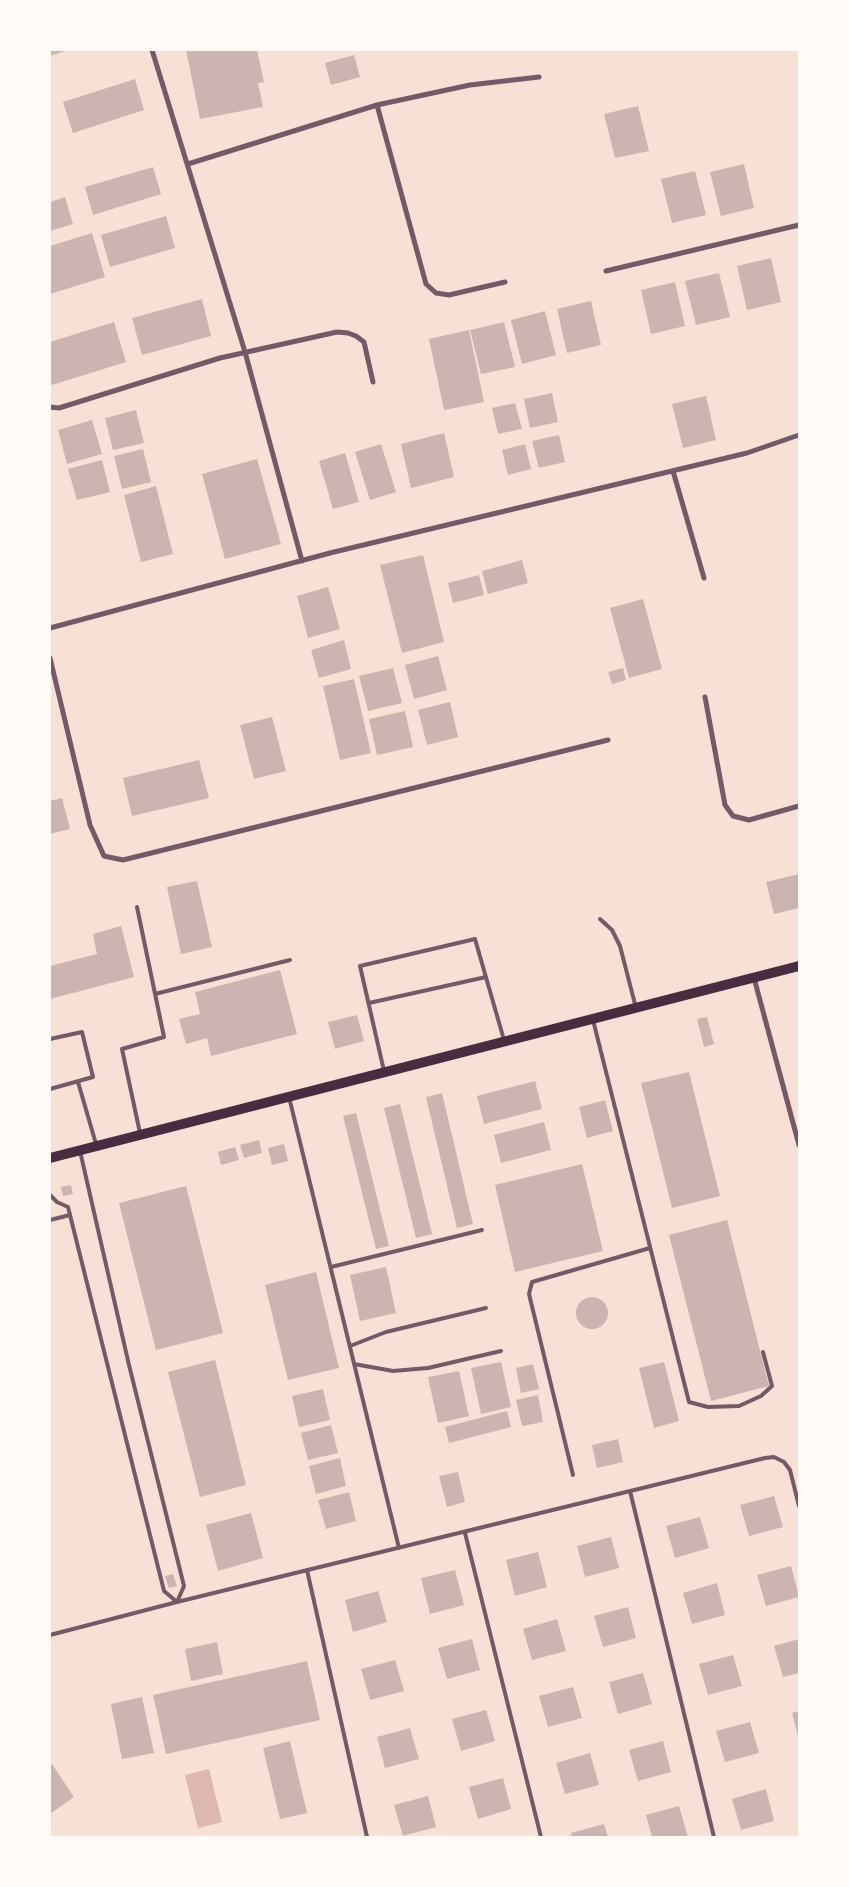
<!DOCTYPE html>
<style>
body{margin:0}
#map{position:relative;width:849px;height:1887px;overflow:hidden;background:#f7e1d7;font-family:Ubuntu,sans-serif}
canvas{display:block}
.frame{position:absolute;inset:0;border:51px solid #fffaf5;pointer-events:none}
</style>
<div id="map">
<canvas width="849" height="1887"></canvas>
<div class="frame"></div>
</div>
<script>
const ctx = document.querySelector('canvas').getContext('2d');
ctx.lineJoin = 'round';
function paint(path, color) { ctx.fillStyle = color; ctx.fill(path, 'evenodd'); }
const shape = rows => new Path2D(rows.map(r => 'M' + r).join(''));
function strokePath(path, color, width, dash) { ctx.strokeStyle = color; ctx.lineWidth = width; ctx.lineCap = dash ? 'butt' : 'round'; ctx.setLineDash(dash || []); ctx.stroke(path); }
const water = shape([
 [209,1769,222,1822,198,1828,185,1775]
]);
const building = shape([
 [50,50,68,50,50,56],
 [186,50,257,50,264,82,258,83,263,107,200,119],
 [354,55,360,77,331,85,325,63],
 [135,79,144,110,73,133,63,102],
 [638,106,649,151,615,158,604,114],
 [744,164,754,208,721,216,710,172],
 [153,167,161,194,93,215,85,187],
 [695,171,706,215,672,223,661,179],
 [65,197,73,224,50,231,50,202],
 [166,216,175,248,110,267,101,235],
 [92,233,105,277,50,294,50,246],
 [771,258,781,302,747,310,737,266],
 [719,273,730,317,696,325,685,281],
 [675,282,685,326,651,334,641,290],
 [202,299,211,336,142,355,132,318],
 [591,301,601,345,567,353,557,309],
 [545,311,556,355,522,364,511,320],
 [114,322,126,362,52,385,50,378,50,342],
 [504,322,515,367,481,374,470,330],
 [469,330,484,402,444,410,429,339],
 [552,393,558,422,530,428,524,399],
 [706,396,716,440,683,448,672,404],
 [515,403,522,429,498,434,492,408],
 [136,410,144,443,113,450,105,418],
 [92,420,102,454,67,464,58,430],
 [444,433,454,477,411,488,401,444],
 [559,435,565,462,539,468,532,441],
 [381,444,396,492,370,500,355,452],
 [525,444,531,469,508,475,502,450],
 [143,449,151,482,122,489,114,456],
 [345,453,359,502,333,509,319,461],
 [257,459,281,544,225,559,202,474],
 [102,460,110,492,77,500,68,469],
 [156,486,173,554,141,562,124,495],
 [423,555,444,642,402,653,380,565],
 [522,560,528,583,488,594,482,571],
 [479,575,484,595,453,603,448,583],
 [328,587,340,629,308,638,297,596],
 [643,599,662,669,629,678,610,608],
 [344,640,351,669,319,678,311,650],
 [438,656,447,690,414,699,405,665],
 [393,668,402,703,368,711,359,676],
 [623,668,626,680,612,684,608,672],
 [354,679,371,753,340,760,323,686],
 [450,702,458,737,427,745,418,710],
 [405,711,413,747,377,755,369,719],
 [272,717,286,771,254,779,240,725],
 [199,760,209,798,132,816,123,778],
 [62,798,70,829,50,834,50,801],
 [799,874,799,908,774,914,766,882],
 [197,881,212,947,181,954,167,887],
 [121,926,134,977,50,999,50,966,97,954,93,934],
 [280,970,297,1034,211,1056,207,1038,186,1044,179,1019,200,1014,195,992],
 [357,1015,364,1041,335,1049,328,1022],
 [707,1017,714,1044,704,1047,697,1019],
 [689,1072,720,1196,672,1208,641,1083],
 [535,1081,542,1109,484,1124,477,1096],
 [442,1093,473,1224,457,1228,426,1097],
 [605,1100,613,1131,587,1138,579,1107],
 [400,1104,432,1234,416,1238,384,1108],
 [356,1113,389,1246,376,1249,343,1116],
 [544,1122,551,1150,501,1163,494,1135],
 [259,1140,262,1153,244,1158,240,1145],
 [284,1144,288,1161,272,1165,268,1148],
 [235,1147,239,1160,221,1165,218,1152],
 [582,1164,603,1251,515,1272,495,1185],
 [71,1185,73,1194,63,1196,61,1187],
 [186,1186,223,1333,156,1350,119,1203],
 [727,1220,769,1386,711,1401,669,1235],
 [386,1267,396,1313,360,1321,350,1275],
 [316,1272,339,1368,288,1380,265,1285],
 '576 1313a16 16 0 1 1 32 0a16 16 0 1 1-32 0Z',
 [215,1360,246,1485,200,1497,168,1372],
 [501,1362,511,1407,481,1414,471,1368],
 [664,1362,679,1421,654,1428,639,1368],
 [533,1364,539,1389,521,1393,516,1368],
 [459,1371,469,1416,438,1423,428,1377],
 [323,1389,330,1420,299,1427,292,1396],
 [538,1395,543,1422,522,1426,516,1400],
 [507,1411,511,1427,449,1443,445,1427],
 [331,1425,338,1453,308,1460,301,1433],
 [618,1439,623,1462,597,1468,592,1445],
 [340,1458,346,1486,316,1494,309,1466],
 [458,1472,465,1502,447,1507,439,1476],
 [349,1492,356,1521,326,1529,318,1500],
 [774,1496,783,1527,749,1536,740,1505],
 [251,1513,263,1558,218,1571,206,1525],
 [700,1517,709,1548,675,1558,666,1526],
 [611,1537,619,1568,585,1577,577,1546],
 [538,1552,547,1587,515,1596,506,1560],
 [791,1566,799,1597,766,1606,757,1575],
 [455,1570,464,1605,430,1614,421,1578],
 [173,1574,177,1586,169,1588,165,1576],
 [717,1583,725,1615,692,1624,683,1593],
 [378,1591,387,1622,353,1632,345,1600],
 [628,1607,636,1638,603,1647,594,1616],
 [557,1619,566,1651,532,1660,523,1629],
 [472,1639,480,1670,447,1679,438,1648],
 [799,1639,799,1673,783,1677,774,1646],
 [217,1642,223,1674,191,1681,185,1649],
 [733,1655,742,1686,708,1695,699,1664],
 [395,1660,404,1691,370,1700,361,1669],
 [307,1661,320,1720,166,1754,153,1695],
 [643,1673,652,1704,618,1714,609,1682],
 [573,1687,582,1718,548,1727,539,1696],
 [142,1697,154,1753,122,1759,111,1704],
 [486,1710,495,1741,461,1751,452,1719],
 [799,1711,799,1736,798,1736,792,1713],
 [750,1722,759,1753,725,1762,716,1731],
 [410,1728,419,1759,385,1768,377,1737],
 [290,1741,307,1813,280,1819,263,1748],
 [663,1741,671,1772,638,1781,629,1750],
 [590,1753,599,1785,565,1794,556,1763],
 [52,1764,74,1797,50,1814,50,1765],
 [503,1778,511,1809,478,1819,469,1787],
 [766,1789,774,1821,741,1830,732,1799],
 [428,1796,436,1827,403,1836,394,1805],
 [679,1806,688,1837,652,1837,646,1815],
 [604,1824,608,1837,572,1837,571,1833]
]);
const service = shape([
 [137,907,164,1037,122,1049,140,1133],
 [600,919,612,930,620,946,636,1008],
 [155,994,290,960],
 [369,1003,486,977],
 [593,1020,689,1402,708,1407,739,1406,761,1396,772,1386,763,1352],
 [50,1039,82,1032,93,1077,50,1089],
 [384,1071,360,966,475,939,504,1040],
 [78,1082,96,1144],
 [289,1097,399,1548],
 [50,1195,57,1202,68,1207,164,1591,177,1602,184,1586,129,1365,80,1151],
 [50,1220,70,1215],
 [331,1267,482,1230],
 [350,1346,386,1332,486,1308],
 [354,1364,393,1371,428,1368,501,1351],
 [573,1475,529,1294,532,1282,650,1248],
 [630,1491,714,1837],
 [465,1533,541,1837],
 [307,1570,367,1837],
 [50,1635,177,1602,765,1458,774,1457,784,1462,790,1470,799,1506]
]);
const minor = shape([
 [152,50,245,352,302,561],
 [377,105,426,284,436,293,449,295,505,282],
 [188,164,377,105,470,85,539,77],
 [606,271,799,225],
 [50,407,59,408,220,358,337,332,348,333,356,336,364,342,373,382],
 [673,471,704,578],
 [50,628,330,553,747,453,799,435],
 [50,658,90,825,104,856,123,860,608,740],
 [705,697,725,805,733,816,749,820,799,806],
 [754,978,799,1145]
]);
const secondary = shape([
 [50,1158,799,966]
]);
paint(water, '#dcb8b0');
paint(building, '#ccb4b1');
strokePath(service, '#755966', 4);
strokePath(minor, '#755966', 5);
strokePath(secondary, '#4a2c40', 10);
</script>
